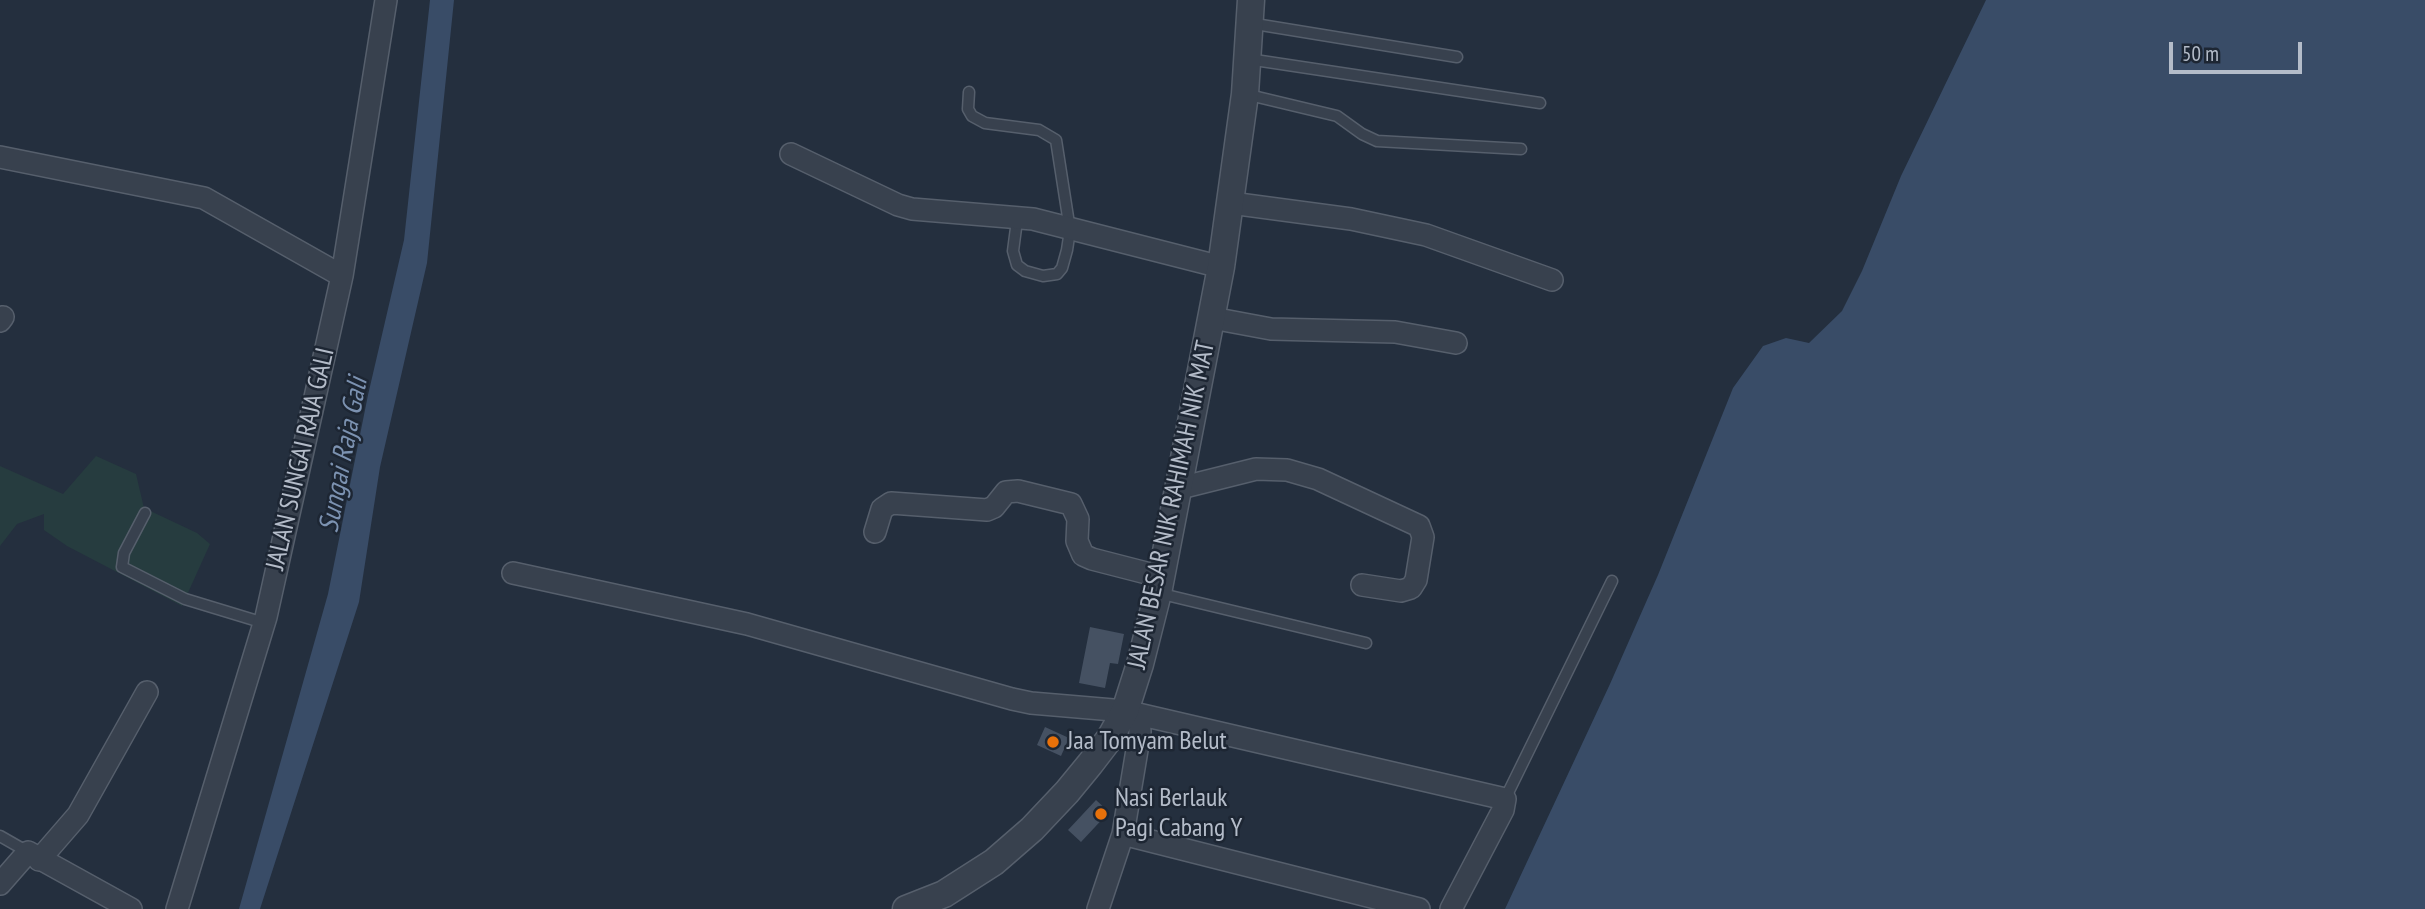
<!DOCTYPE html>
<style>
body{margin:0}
#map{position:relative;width:2425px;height:909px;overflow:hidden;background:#242f3e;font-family:"PT Sans Narrow",sans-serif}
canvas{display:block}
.scale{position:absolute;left:2169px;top:42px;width:133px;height:32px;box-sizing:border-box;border:4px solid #b4bcc9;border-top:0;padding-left:9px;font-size:21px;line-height:24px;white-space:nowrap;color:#b4bcc9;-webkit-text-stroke:5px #1d2633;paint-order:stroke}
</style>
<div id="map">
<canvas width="2425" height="909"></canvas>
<div class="scale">50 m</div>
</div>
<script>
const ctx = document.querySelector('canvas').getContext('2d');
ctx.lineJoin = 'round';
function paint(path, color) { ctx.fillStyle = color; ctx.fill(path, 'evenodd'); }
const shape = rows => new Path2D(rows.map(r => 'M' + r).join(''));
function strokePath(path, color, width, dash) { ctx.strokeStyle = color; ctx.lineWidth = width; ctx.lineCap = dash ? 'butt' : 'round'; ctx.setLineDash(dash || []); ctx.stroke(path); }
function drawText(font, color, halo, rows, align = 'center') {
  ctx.font = font + ' "PT Sans Narrow",sans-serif'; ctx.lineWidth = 5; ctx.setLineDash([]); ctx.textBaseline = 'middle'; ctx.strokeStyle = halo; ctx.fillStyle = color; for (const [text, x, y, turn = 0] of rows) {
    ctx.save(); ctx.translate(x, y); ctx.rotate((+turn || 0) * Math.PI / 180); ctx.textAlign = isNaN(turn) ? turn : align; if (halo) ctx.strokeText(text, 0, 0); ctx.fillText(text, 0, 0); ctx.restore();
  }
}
const green = shape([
 [96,456,136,474,144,508,197,533,210,544,182,606,67,546,44,530,44,514,17,524,0,546,0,466,63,494]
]);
const water = shape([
 [430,0,454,0,427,263,380,467,359,602,260,909,239,909,328,594,368,395,404,240],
 [1986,0,2425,0,2425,909,1505,909,1610,684,1658,575,1733,388,1763,346,1786,338,1809,343,1842,311,1862,271,1901,176]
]);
const building = shape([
 [1090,627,1124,634,1118,664,1110,663,1105,688,1079,683],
 [1045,727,1069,738,1061,756,1037,745],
 [1096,800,1109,812,1081,842,1068,830]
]);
const service = shape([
 [1249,23,1457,57],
 [1248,59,1540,103],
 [969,92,968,109,972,116,985,123,1039,130,1056,140,1070,230,1067,250,1062,268,1057,274,1043,276,1025,271,1017,265,1013,251,1016,228,1015,216],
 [1245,94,1337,116,1362,134,1377,141,1521,149],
 [145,513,124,553,122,567,185,599,264,623],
 [1158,593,1366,643],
 [1505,799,1612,581],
 [0,836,28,852]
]);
const minor = shape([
 [791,154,898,205,912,209,1033,219,1221,267],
 [0,157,204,198,342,276],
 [1231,203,1351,219,1426,235,1552,280],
 [1212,318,1271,329,1395,332,1456,343],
 [0,321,3,317],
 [1180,488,1256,469,1287,470,1318,479,1419,526,1423,537,1416,580,1411,588,1401,591,1362,585],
 [875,532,882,509,891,503,987,510,994,507,1006,492,1018,491,1071,504,1078,519,1077,541,1083,555,1092,559,1162,577],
 [513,573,747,624,1012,699,1031,703,1125,711,1505,799,1503,810,1451,909],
 [1123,834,1419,909],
 [39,860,78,815,147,692],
 [0,884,28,852,131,909],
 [177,909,266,617,342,276,386,0],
 [1098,909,1123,834,1140,732,1139,714]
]);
const tertiary = shape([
 [906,909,944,894,994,862,1032,829,1067,792,1090,764,1110,738,1125,711,1140,664,1158,593,1221,267,1245,94,1251,0]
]);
const markers = [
 [1053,742,7,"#e8710a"],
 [1101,814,7,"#e8710a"]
];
const streetNames = [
 ["JALAN SUNGAI RAJA GALI",301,459,-77],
 ["JALAN BESAR NIK RAHIMAH NIK MAT",1172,505,-78]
];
const poiNames = [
 ["Jaa Tomyam Belut",1067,742],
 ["Nasi Berlauk",1115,799],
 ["Pagi Cabang Y",1115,829]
];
const waterNames = [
 ["Sungai Raja Gali",344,455,-79]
];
paint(green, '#263c3f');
paint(water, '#394c67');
paint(building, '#455162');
strokePath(service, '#565f6c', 13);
strokePath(minor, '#565f6c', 24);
strokePath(tertiary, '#565f6c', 29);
strokePath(service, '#38414e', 10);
strokePath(minor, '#38414e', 21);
strokePath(tertiary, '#38414e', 26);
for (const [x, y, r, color] of markers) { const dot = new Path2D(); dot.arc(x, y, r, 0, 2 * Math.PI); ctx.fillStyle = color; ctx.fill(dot); strokePath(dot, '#1d2633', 2.5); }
drawText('26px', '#b4bcc9', '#1d2633', streetNames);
drawText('26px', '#b4bcc9', '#1d2633', poiNames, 'left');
drawText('italic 28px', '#7c92b1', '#1d2633', waterNames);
</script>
